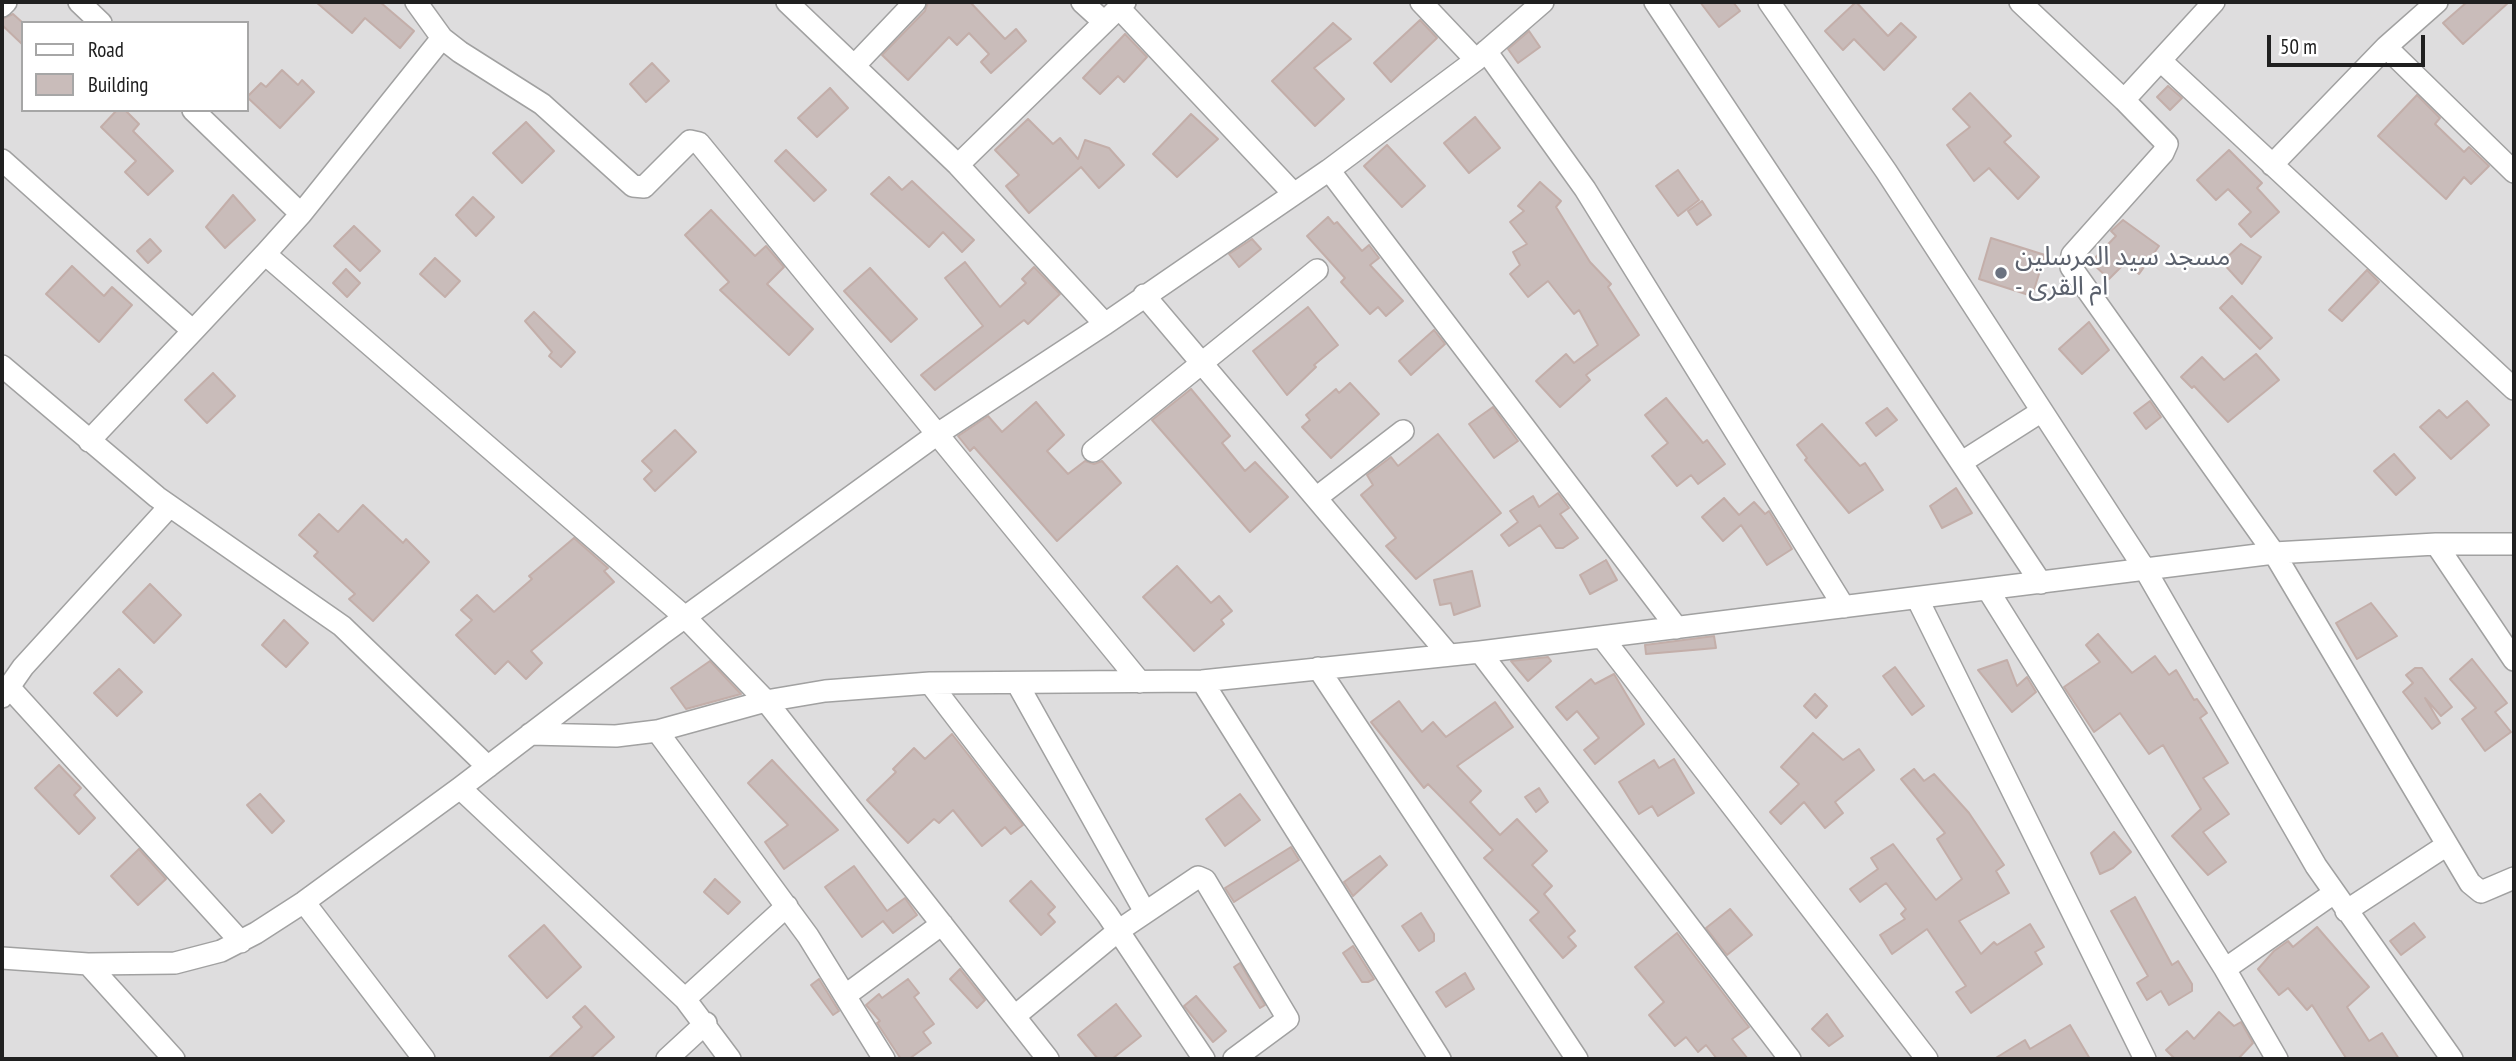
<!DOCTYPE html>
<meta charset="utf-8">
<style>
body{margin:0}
#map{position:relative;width:2516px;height:1061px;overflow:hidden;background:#f1ebe7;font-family:"PT Sans Narrow",sans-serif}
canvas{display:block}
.frame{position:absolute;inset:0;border:4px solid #202020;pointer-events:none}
.legend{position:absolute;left:21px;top:21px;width:228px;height:91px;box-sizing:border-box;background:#fff;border:2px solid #a6a6a6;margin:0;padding:9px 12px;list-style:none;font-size:21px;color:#202020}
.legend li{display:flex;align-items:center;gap:14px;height:35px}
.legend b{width:35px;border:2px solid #a6a6a6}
.scale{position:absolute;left:2267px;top:35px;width:158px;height:32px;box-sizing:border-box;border:4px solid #202020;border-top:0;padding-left:9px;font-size:21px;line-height:24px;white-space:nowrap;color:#202020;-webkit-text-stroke:5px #fff;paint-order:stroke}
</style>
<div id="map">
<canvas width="2516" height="1061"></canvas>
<div class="frame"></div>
<ul class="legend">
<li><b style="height:9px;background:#fff"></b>Road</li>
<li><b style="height:19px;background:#c9bcba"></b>Building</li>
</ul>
<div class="scale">50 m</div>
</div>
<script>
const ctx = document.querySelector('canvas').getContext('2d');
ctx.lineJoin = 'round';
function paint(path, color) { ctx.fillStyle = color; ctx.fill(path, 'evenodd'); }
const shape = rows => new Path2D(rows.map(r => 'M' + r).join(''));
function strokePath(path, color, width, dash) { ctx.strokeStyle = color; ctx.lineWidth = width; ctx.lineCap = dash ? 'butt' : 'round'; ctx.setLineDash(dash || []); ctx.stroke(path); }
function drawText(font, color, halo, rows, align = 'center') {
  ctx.font = font + ' "PT Sans Narrow","Noto Sans Arabic",sans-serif'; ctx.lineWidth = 5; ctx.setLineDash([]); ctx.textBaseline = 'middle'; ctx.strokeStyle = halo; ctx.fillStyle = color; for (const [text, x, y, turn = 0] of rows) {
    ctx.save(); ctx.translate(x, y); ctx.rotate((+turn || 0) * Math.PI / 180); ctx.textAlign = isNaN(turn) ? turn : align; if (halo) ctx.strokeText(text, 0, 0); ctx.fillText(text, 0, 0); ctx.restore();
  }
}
const residential = shape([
 [2,2,2514,2,2514,1059,2,1059],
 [23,23,247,23,247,110,23,110]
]);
const building = shape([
 [316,2,380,2,414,31,400,48,365,18,352,33,316,2],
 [928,2,970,2,1005,39,1016,29,1026,41,991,73,981,62,989,54,969,33,957,45,949,37,908,80,882,55,925,11,928,2],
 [1700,2,1733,2,1740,11,1719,27,1700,2],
 [1856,2,1888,36,1901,23,1916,37,1884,70,1854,39,1843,50,1825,31,1856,2],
 [2467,2,2509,2,2463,44,2443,23,2467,2],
 [13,14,23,23,23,45,2,25,2,19,13,14],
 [1420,20,1437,38,1391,82,1374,63,1420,20],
 [1333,23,1351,39,1314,68,1344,99,1315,126,1272,81,1333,23],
 [1529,31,1540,47,1518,63,1508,49,1529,31],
 [1125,34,1147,57,1124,82,1118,76,1100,94,1083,78,1125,34],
 [652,63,669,81,646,102,630,84,652,63],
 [282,70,298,85,302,80,314,92,280,128,247,97,261,83,266,87,282,70],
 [2168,86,2182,98,2170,110,2157,97,2168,86],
 [830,88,848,108,817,137,798,118,830,88],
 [1970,93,2011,136,2004,142,2039,177,2018,199,1989,168,1974,181,1947,145,1970,127,1953,109,1970,93],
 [2417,95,2440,118,2435,124,2464,152,2469,147,2489,166,2471,184,2464,177,2446,199,2378,136,2417,95],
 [117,110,125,110,139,124,133,131,173,171,148,195,125,172,136,161,101,127,117,110],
 [1191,114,1218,139,1177,177,1153,154,1191,114],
 [1475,117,1500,148,1469,173,1444,143,1475,117],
 [1028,119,1053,144,1060,138,1078,159,1085,140,1109,148,1124,165,1099,188,1081,167,1029,213,1006,186,1019,175,995,150,1028,119],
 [526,122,554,151,522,183,493,153,526,122],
 [1387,145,1425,186,1402,207,1364,166,1387,145],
 [786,150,826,190,814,201,775,161,786,150],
 [2229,150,2262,183,2257,188,2279,212,2251,237,2239,224,2251,212,2228,189,2216,200,2197,180,2229,150],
 [1678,170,1699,200,1678,216,1656,186,1678,170],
 [889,177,902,190,912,181,974,240,962,252,943,232,929,247,871,194,889,177],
 [1540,182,1561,201,1556,207,1590,262,1611,284,1608,287,1639,335,1586,375,1590,380,1560,407,1536,381,1566,354,1574,363,1598,345,1579,310,1574,314,1548,281,1528,297,1510,274,1520,265,1513,252,1527,244,1510,222,1524,211,1518,206,1540,182],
 [233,195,255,220,225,248,206,227,233,195],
 [473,197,494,217,476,236,456,215,473,197],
 [1702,201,1711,215,1697,225,1688,211,1702,201],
 [711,210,755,256,766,246,784,267,767,284,813,329,789,355,720,290,729,282,685,235,711,210],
 [1328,217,1334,224,1337,222,1362,251,1369,245,1379,258,1370,265,1403,301,1386,316,1378,307,1370,314,1341,282,1345,278,1307,236,1328,217],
 [2123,220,2159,246,2139,274,2126,262,2109,279,2091,262,2116,236,2111,231,2123,220],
 [354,226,380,251,360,271,334,246,354,226],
 [1991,238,2045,255,2032,296,1979,279,1991,238],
 [150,239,161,251,148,263,137,251,150,239],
 [1252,239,1261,249,1239,267,1229,254,1252,239],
 [2241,244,2261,257,2242,284,2222,262,2241,244],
 [435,258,460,281,445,297,420,274,435,258],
 [965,262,1000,307,1026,283,1022,279,1034,267,1060,294,1028,324,1024,320,935,390,921,375,983,326,945,278,965,262],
 [72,266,104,296,112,287,132,305,99,342,46,294,72,266],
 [870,268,917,319,891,342,844,291,870,268],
 [346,269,360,283,347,297,333,283,346,269],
 [2367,270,2379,282,2342,321,2329,310,2367,270],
 [2232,296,2272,338,2260,349,2220,308,2232,296],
 [1308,307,1338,345,1314,365,1316,367,1287,395,1253,351,1308,307],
 [534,312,575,352,561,367,549,356,552,352,525,321,534,312],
 [2089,322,2109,350,2082,374,2059,349,2089,322],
 [1434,330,1445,344,1411,375,1399,361,1434,330],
 [2256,354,2279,380,2228,422,2194,386,2192,388,2181,377,2202,357,2224,380,2256,354],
 [213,373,235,396,207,423,185,400,213,373],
 [1350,383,1379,414,1331,458,1302,427,1310,420,1306,415,1336,389,1339,393,1350,383],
 [1191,389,1230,436,1222,443,1245,471,1255,462,1288,497,1250,532,1152,420,1191,389],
 [1666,398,1703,443,1707,440,1725,464,1698,484,1691,475,1677,486,1652,456,1668,443,1645,415,1666,398],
 [2150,401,2161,417,2146,429,2134,413,2150,401],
 [2467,401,2489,425,2451,459,2420,427,2439,410,2447,418,2467,401],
 [1036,402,1064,435,1047,451,1068,474,1085,461,1094,464,1102,461,1121,483,1057,541,974,447,970,451,958,436,988,416,1002,432,1036,402],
 [1493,407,1518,441,1494,458,1469,424,1493,407],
 [1887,408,1897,420,1876,436,1866,423,1887,408],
 [1822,424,1860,466,1865,463,1883,490,1849,513,1805,460,1807,458,1797,445,1822,424],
 [675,430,696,452,655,491,644,479,652,471,642,461,675,430],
 [1438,434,1501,513,1416,579,1386,546,1396,538,1361,495,1373,485,1367,475,1391,457,1398,466,1438,434],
 [2394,454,2415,478,2396,495,2374,471,2394,454],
 [1956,488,1972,513,1942,528,1930,506,1956,488],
 [1558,493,1569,508,1560,514,1578,538,1563,548,1556,548,1540,525,1509,546,1501,535,1518,522,1510,511,1533,496,1539,507,1558,493],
 [1724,498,1739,515,1754,502,1765,514,1769,511,1792,549,1767,565,1741,525,1723,541,1702,517,1724,498],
 [363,505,403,543,406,539,429,562,373,621,349,599,355,594,314,556,318,552,299,535,319,514,338,532,363,505],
 [574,538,608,568,604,571,614,582,531,651,542,663,526,679,508,661,495,674,456,635,472,620,461,610,477,595,494,612,532,579,529,576,574,538],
 [1606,560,1617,580,1590,594,1580,575,1606,560],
 [1177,566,1211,603,1219,596,1232,611,1221,620,1224,624,1194,651,1143,597,1177,566],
 [1472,571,1480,606,1454,615,1451,603,1440,605,1434,580,1472,571],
 [150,584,181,615,154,643,123,612,150,584],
 [2371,603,2397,636,2357,659,2336,623,2371,603],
 [284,620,308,643,286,667,262,645,284,620],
 [2098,634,2132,673,2155,656,2169,675,2176,670,2194,700,2197,699,2207,713,2200,718,2228,763,2203,778,2229,814,2203,832,2226,862,2208,875,2172,836,2201,809,2163,745,2149,754,2120,713,2094,732,2064,687,2100,662,2086,645,2098,634],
 [1714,636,1716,648,1646,654,1645,645,1714,636],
 [1548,657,1551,661,1528,681,1511,661,1548,657],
 [2472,659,2507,703,2495,712,2511,732,2485,751,2462,719,2476,708,2450,679,2472,659],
 [2007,660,2017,686,2027,677,2036,692,2012,712,1978,670,2007,660],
 [710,661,741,694,686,709,671,688,710,661],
 [1895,667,1924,706,1912,715,1883,676,1895,667],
 [2415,668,2422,668,2452,707,2441,716,2425,698,2440,723,2432,729,2403,692,2413,683,2406,675,2415,668],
 [119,669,142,692,117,716,94,693,119,669],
 [1614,674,1644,724,1595,764,1584,750,1599,738,1577,711,1567,720,1556,707,1591,679,1595,684,1614,674],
 [1815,694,1827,706,1816,718,1804,706,1815,694],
 [1399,701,1422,732,1433,722,1446,737,1495,702,1513,727,1457,766,1481,791,1470,802,1500,835,1517,819,1547,851,1532,865,1552,886,1544,894,1575,931,1568,937,1576,946,1563,958,1530,920,1539,912,1484,858,1493,850,1428,784,1424,788,1371,722,1399,701],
 [1813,733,1843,760,1859,749,1874,770,1835,802,1843,813,1825,828,1804,802,1781,824,1770,812,1799,784,1781,767,1813,733],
 [952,734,1023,825,1011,834,1005,827,982,846,953,810,939,823,934,819,908,843,867,800,896,772,893,769,914,748,925,759,952,734],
 [1674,759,1694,793,1658,816,1652,806,1639,814,1619,782,1654,760,1659,768,1674,759],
 [772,760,838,830,784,869,765,842,788,825,748,783,772,760],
 [59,765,81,788,74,795,95,818,79,834,35,788,59,765],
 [1914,769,1924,781,1934,774,1969,813,2004,865,1996,871,2009,893,1959,921,1981,954,1994,942,1997,945,2030,924,2044,947,2035,952,2042,964,1971,1013,1956,992,1966,986,1927,929,1892,954,1880,935,1905,919,1901,914,1906,909,1886,883,1860,902,1850,889,1878,869,1871,858,1893,844,1936,900,1962,879,1937,839,1945,833,1901,779,1914,769],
 [1539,788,1548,802,1536,812,1525,797,1539,788],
 [260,794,284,821,272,833,247,805,260,794],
 [1240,794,1260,820,1225,846,1206,819,1240,794],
 [2114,832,2131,852,2113,868,2100,874,2091,853,2114,832],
 [1291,847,1299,860,1234,902,1225,888,1291,847],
 [139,849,166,879,138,905,111,876,139,849],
 [1380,856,1387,865,1353,896,1344,882,1380,856],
 [854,866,887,911,905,898,917,915,893,933,883,921,862,937,825,887,854,866],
 [715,879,740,902,728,914,704,892,715,879],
 [1031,881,1055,907,1048,914,1055,922,1041,935,1010,901,1031,881],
 [2135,897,2172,965,2178,961,2192,984,2192,991,2169,1005,2161,991,2147,1000,2137,983,2148,976,2111,911,2135,897],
 [1730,909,1752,935,1727,955,1706,928,1730,909],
 [1421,913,1434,934,1434,941,1419,951,1402,926,1421,913],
 [2414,923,2425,937,2401,955,2390,941,2414,923],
 [544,925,581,967,547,998,509,956,544,925],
 [2317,927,2369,987,2347,1007,2369,1041,2382,1033,2399,1059,2343,1059,2346,1058,2312,1005,2307,1010,2288,988,2279,995,2258,969,2274,951,2288,941,2293,947,2317,927],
 [1677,933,1749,1027,1732,1039,1748,1059,1717,1059,1706,1045,1698,1052,1686,1037,1675,1046,1649,1015,1664,1002,1635,967,1677,933],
 [1353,946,1374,979,1368,982,1362,982,1343,953,1353,946],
 [1240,963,1265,1005,1260,1008,1234,967,1240,963],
 [960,969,985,1000,977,1008,950,979,960,969],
 [1465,973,1474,989,1446,1007,1436,992,1465,973],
 [819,979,839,1011,833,1015,811,985,819,979],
 [908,979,919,993,914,997,934,1024,923,1032,931,1043,909,1059,901,1059,877,1023,880,1021,866,1005,879,994,882,998,908,979],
 [1196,996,1226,1031,1213,1042,1184,1006,1196,996],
 [1116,1004,1141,1036,1112,1059,1098,1059,1078,1035,1116,1004],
 [585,1006,614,1037,590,1059,548,1059,582,1027,573,1017,585,1006],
 [2219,1012,2234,1026,2241,1022,2253,1043,2238,1059,2175,1059,2166,1050,2187,1031,2194,1039,2219,1012],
 [1827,1014,1843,1036,1829,1046,1812,1029,1827,1014],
 [2070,1025,2090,1059,1994,1059,2025,1040,2030,1049,2070,1025]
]);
const minor = shape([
 [79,2,101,23],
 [416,2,442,38,460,52,542,104,633,186,644,187,690,141,699,143,1140,682],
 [787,2,958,165,1105,324],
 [1082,2,1104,22],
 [1421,2,1476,60],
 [1655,2,2041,583],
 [1769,2,1886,171,2146,571,2316,866,2452,1059],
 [2020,2,2124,100,2214,2],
 [2437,2,2386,47,2514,172],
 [2,6,6,2],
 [1119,8,1294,194],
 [1486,51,1585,189,1844,607],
 [2161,61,2514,389],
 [854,66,915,2],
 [2124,100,2167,144,2163,153,2072,255,2071,267,2274,553,2470,883,2481,892,2514,878],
 [193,110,301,214,265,254,685,617,766,701,1048,1059],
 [2,160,193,331,265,254],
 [958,165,1125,2],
 [2272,165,2386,47],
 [1329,170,1677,628],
 [301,214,442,38],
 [1144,295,1448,654],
 [2,366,157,497,342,626,488,767],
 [89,441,193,331],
 [1093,451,1317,270],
 [1962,462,2042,411],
 [1316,498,1403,431],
 [2436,544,2514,660],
 [1988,590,2225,969,2277,1059],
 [1917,598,2145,1059],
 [1602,637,1927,1059],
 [1480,652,1790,1059],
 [1318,668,1577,1059],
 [1202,681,1440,1059],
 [930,683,1107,914,1204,1059],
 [1017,683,1145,912],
 [8,686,241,942],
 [2,697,23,667,169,507],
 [657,731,808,936,884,1059],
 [530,734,616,736,657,731,766,701,825,691,930,683,1202,681,1480,652,2274,553,2436,544,2514,544],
 [460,788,685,999,730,1059],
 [304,902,424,1059],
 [2346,911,2447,845],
 [2,958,88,964,175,963,221,951,256,933,304,902,460,788,663,633,936,435,1105,324,1329,170,1476,60,1543,2],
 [88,964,174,1059],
 [2225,969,2334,893],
 [846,995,942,924],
 [685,999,787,906],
 [1015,1016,1118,931,1198,877,1205,880,1288,1019,1234,1059],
 [667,1059,706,1023]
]);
const markers = [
 [2001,273,7,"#6b7280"]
];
const worshipNames = [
 ["مسجد سيد المرسلين",2015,258],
 ["- ام القرى",2015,288]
];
paint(residential, '#deddde');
paint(building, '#c9bcba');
strokePath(building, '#c3aea9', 2);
strokePath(minor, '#a1a1a1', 24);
strokePath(minor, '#fff', 21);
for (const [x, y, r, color] of markers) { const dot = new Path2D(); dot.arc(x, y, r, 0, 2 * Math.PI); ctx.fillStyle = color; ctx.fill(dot); strokePath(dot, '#fff', 2.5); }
drawText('26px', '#5b616d', '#fff', worshipNames, 'left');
</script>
